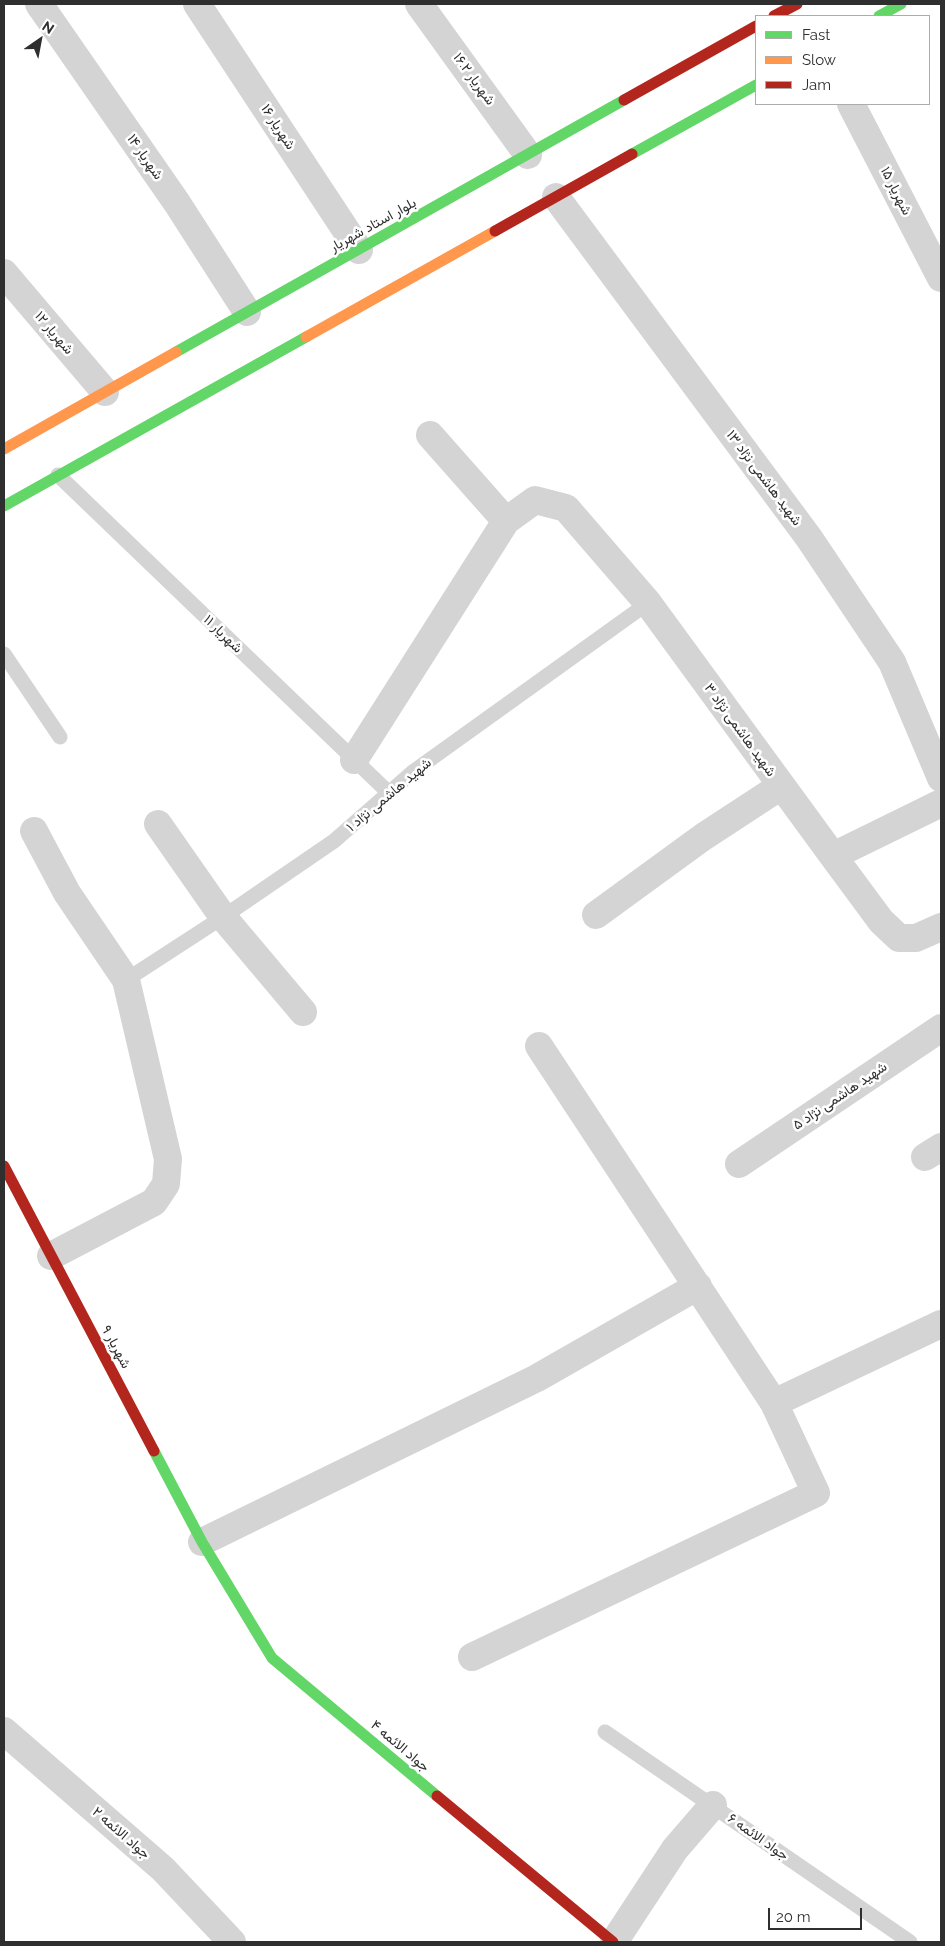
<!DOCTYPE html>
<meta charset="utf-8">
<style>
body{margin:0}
#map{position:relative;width:945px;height:1946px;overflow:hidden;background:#fff;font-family:Raleway,sans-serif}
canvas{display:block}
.frame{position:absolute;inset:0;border:5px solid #2f2f2f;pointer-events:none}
.legend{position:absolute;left:755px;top:15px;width:175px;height:90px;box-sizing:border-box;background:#fff;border:1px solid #acacac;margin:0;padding:6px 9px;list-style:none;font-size:15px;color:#2f2f2f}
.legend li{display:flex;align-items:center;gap:10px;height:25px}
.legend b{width:25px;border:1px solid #acacac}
.north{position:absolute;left:15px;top:15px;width:50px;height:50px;-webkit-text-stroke:4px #fff;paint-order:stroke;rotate:33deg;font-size:14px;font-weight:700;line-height:20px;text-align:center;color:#2f2f2f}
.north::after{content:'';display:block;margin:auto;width:18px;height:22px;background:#2f2f2f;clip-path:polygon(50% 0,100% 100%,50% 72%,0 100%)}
.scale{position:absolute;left:768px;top:1908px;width:94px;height:22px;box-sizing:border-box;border:2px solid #2f2f2f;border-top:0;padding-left:6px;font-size:15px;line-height:18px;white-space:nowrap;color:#2f2f2f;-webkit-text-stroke:4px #fff;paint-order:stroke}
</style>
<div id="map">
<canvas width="945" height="1946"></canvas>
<div class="frame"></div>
<ul class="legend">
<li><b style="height:6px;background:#63d668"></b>Fast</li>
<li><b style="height:6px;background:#ff974d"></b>Slow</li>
<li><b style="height:6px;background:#b3261e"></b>Jam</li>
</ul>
<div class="north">N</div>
<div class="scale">20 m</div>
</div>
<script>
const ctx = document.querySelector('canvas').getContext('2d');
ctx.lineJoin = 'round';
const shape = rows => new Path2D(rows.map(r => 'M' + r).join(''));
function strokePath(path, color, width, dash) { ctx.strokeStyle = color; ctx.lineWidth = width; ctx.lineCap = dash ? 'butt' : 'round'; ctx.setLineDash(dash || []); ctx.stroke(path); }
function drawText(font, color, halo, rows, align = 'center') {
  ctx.font = font + ' Raleway,Vazirmatn,sans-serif'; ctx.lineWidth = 5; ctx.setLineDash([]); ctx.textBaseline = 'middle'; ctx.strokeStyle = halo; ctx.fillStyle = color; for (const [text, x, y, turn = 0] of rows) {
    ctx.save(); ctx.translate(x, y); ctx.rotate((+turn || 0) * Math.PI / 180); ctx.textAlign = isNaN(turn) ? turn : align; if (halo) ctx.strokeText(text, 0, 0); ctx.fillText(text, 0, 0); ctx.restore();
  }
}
const lane = shape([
 [58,475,389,793],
 [4,654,60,737],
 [126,980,223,917,334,841,414,771,648,603],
 [605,1732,910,1942]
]);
const street = shape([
 [39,4,177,203,247,312],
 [197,4,359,250],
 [419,4,528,155],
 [851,104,941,278],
 [556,197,809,538,892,662,941,778],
 [4,273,105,392],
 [430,435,506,521],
 [354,760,506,521,535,500,566,508,648,603,833,856,941,803],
 [158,824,223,917,303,1012],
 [34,831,67,893,126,980,168,1159,166,1184,154,1202,51,1256],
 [833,856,881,921,899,938,916,938,941,927],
 [596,915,703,837,781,786],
 [925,1157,941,1147],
 [739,1164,941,1028],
 [774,1403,941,1324],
 [202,1542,537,1378,698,1286],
 [472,1657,816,1493,774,1403,539,1046],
 [4,1731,163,1869,232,1942],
 [614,1942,675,1849,713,1805]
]);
const fast = shape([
 [879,16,901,4],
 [632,154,756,85],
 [176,352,624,100],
 [4,506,306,337],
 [154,1451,202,1542,272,1658,437,1796]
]);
const slow = shape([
 [306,337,495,231],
 [4,449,176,352]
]);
const jam = shape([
 [774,16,797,4],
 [624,100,756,26],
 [495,231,632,154],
 [4,1166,154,1451],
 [437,1796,613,1942]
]);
const streetNames = [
 ["شهریار ۱۶.۲",474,79,54],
 ["شهریار ۱۶",278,127,57],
 ["شهریار ۱۴",145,157,55],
 ["شهریار ۱۵",896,191,63],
 ["بلوار استاد شهریار",373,225,-29],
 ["شهریار ۱۲",54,333,50],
 ["شهید هاشمی نژاد ۱۳",764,478,53],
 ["شهریار ۱۱",223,634,44],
 ["شهید هاشمی نژاد ۳",740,730,54],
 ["شهید هاشمی نژاد ۱",389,795,-40],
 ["شهید هاشمی نژاد ۵",840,1096,-34],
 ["شهریار ۹",116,1347,62],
 ["جواد الائمه ۴",400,1746,40],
 ["جواد الائمه ۲",121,1833,41],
 ["جواد الائمه ۶",758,1837,35]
];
strokePath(lane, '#d4d4d4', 15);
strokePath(street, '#d4d4d4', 28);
strokePath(fast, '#63d668', 11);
strokePath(slow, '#ff974d', 11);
strokePath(jam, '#b3261e', 11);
drawText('14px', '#2f2f2f', '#fff', streetNames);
</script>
